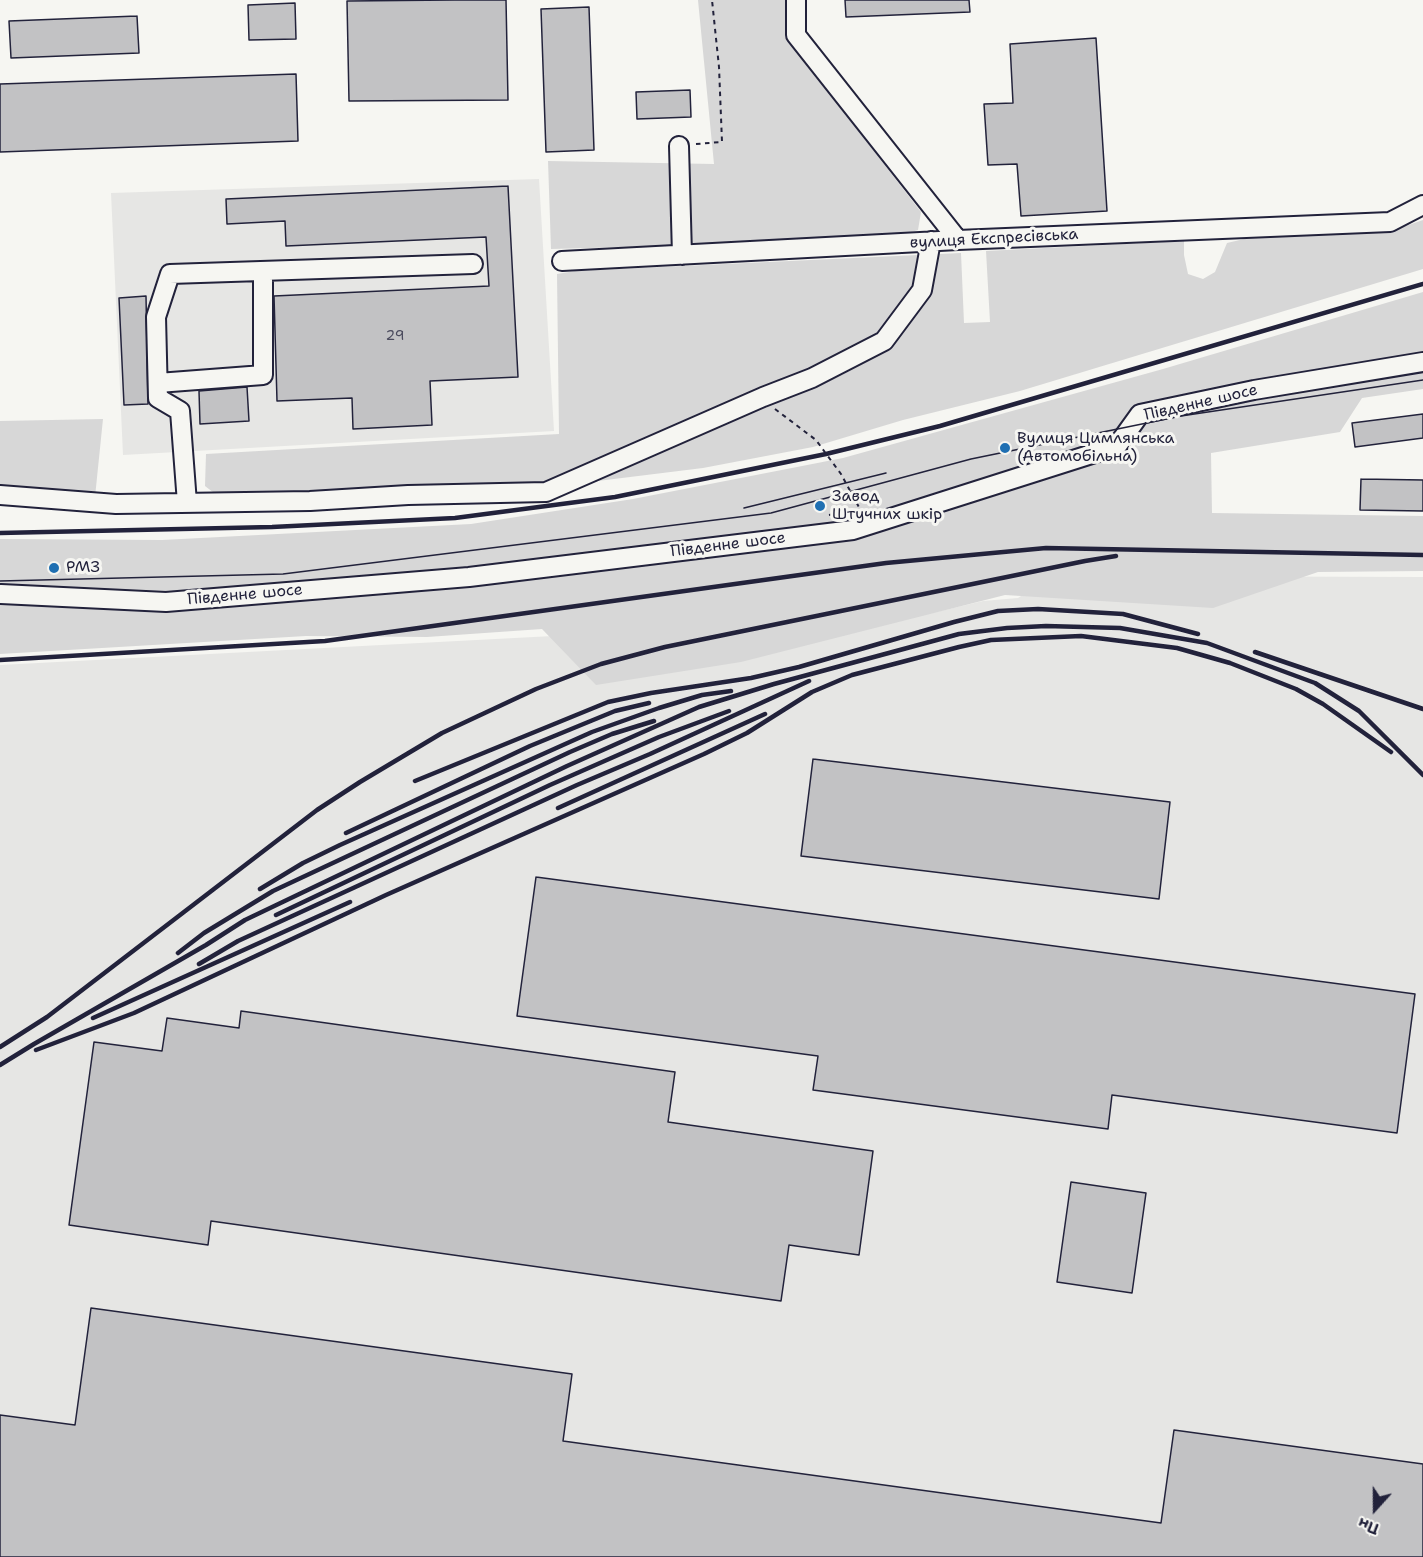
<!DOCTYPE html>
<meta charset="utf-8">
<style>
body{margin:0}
#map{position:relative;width:1423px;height:1557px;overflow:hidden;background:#f6f6f2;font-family:"Shantell Sans",sans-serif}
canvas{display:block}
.north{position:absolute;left:1345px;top:1479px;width:60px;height:60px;-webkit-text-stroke:4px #f6f6f2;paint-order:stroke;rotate:201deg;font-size:16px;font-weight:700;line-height:24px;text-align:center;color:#22223b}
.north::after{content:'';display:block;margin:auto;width:21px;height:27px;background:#22223b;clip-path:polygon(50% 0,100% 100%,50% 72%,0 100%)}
</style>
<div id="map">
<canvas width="1423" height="1557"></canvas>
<div class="north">Пн</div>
</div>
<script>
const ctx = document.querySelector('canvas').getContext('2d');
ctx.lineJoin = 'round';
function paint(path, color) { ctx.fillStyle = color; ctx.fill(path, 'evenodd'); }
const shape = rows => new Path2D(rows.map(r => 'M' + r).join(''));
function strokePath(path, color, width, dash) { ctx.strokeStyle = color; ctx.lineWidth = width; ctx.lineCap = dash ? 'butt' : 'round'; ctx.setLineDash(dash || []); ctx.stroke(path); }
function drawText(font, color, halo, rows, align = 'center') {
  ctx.font = font + ' "Shantell Sans",sans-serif'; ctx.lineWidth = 6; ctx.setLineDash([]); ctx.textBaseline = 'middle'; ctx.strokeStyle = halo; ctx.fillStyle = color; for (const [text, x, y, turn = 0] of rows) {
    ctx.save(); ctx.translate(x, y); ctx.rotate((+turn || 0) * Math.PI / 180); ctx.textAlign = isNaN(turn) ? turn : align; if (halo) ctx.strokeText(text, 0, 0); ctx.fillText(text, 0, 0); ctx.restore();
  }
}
const built = shape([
 [539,179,554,431,123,455,111,193],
 [1102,576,1423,577,1423,1557,0,1557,0,665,915,617,983,601,1018,598,1035,587]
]);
const green = shape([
 [698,0,790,0,789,41,921,212,918,230,901,235,705,245,551,249,548,161,714,164],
 [1423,220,1423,269,1020,391,903,420,813,447,703,468,541,488,214,493,205,486,206,454,559,434,557,274,575,271,961,253,964,323,990,322,986,251,1184,241,1184,255,1188,274,1203,279,1215,272,1227,243,1257,236,1397,229],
 [1423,292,1423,389,1362,398,1340,432,1211,453,1212,513,1423,516,1423,571,1318,572,1213,608,1005,595,741,662,596,685,542,629,427,637,306,636,0,654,0,539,162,540,471,524,633,499,843,458,1163,369],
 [103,419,95,497,0,505,0,421]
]);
const building = shape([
 [454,0,506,0,508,100,349,101,347,1,454,0],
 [845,0,969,0,970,12,846,17,845,0],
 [295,3,296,39,249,40,248,5,295,3],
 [589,7,594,150,546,152,541,9,589,7],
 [137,16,139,53,11,58,9,21,137,16],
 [1096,38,1107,211,1021,216,1017,164,988,165,984,104,1013,103,1010,44,1096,38],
 [296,74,298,141,0,152,0,84,296,74],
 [690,90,691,117,637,119,636,92,690,90],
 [508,186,518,377,430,381,432,425,353,429,352,398,277,401,274,296,489,286,486,237,286,246,285,221,227,224,226,199,508,186],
 [146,296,148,404,124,405,119,298,146,296],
 [247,387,249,421,200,424,199,391,247,387],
 [1423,414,1423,438,1355,447,1352,423,1423,414],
 [1361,479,1423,480,1423,511,1360,510,1361,479],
 [813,759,1170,802,1159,899,801,856,813,759],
 [536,877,1415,994,1397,1133,1112,1095,1108,1129,813,1090,818,1056,517,1016,536,877],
 [241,1011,675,1072,668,1122,873,1151,859,1255,789,1245,781,1301,211,1221,208,1245,69,1225,94,1042,162,1051,167,1018,239,1028,241,1011],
 [1071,1182,1146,1193,1132,1293,1057,1282,1071,1182],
 [91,1308,572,1374,563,1441,1161,1523,1174,1430,1423,1464,1423,1557,0,1557,0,1415,75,1425,91,1308]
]);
const path = shape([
 [696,144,722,142,719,67,712,0],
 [775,409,816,440,841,474,860,509,829,515]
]);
const minor = shape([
 [796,0,796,35,958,240],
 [679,146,682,255],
 [562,261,958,240,1390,222,1423,205],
 [158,383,263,375,263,271],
 [0,495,116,504,310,501,408,495,546,492,763,397,812,378,884,341,922,290,931,241],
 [187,503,180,411,158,398,156,317,170,274,473,264],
 [1,594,166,602,469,577,853,530,1117,446,1140,414,1254,390,1423,362]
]);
const tram = shape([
 [744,508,886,473],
 [0,581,283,574,771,513,971,459,1181,416,1423,380]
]);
const rail = shape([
 [0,533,272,527,455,518,615,497,826,454,940,426,1423,284],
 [1255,652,1423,709],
 [0,660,325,641,886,563,1046,548,1423,555],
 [415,781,608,702,651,693,751,678,799,667,954,622,998,611,1038,609,1123,614,1198,634],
 [558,808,765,714],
 [346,833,530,746,615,711,649,703],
 [260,889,303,863,340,845,592,732,659,708,702,695,731,691],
 [276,915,550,785,659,737,729,711],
 [178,953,204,933,273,891,570,752,612,734,654,721],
 [199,964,238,941,577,785,650,754,809,681],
 [93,1018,350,902],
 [0,1047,47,1017,317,810,360,782,442,733,536,689,601,664,665,647,1085,561,1116,556],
 [36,1050,134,1013,386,895,704,754,747,733,812,692,852,675,959,647,991,640,1081,636,1177,648,1230,663,1296,689,1323,704,1391,752],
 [0,1065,34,1044,206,945,245,920,567,766,699,707,774,684,959,634,1007,628,1046,626,1120,628,1207,643,1315,683,1359,711,1423,775]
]);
const markers = [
 [1005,448,6,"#1f6fb2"],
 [820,506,6,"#1f6fb2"],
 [54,568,6,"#1f6fb2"]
];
const numberNames = [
 ["29",395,336]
];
const streetNames = [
 ["вулиця Експресівська",994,239,-3],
 ["Південне шосе",1201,403,-13],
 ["Південне шосе",728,545,-7],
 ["Південне шосе",245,595,-5]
];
const poiNames = [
 ["Вулиця Цимлянська",1017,439],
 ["(Автомобільна)",1017,457],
 ["Завод",832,497],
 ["Штучних шкір",832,515],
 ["РМЗ",66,568]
];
paint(built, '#e6e6e4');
paint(green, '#d7d7d7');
paint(building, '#c2c2c4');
strokePath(building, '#22223b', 1.5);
strokePath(minor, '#22223b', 22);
strokePath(path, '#22223b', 2, [4.5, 4.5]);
strokePath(minor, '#f6f6f2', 18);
strokePath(tram, '#22223b', 1.5);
strokePath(rail, '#22223b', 4.5);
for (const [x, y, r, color] of markers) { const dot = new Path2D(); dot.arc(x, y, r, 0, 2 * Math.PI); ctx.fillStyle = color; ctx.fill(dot); strokePath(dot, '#f6f6f2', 2); }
drawText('14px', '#4a4a5d', null, numberNames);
drawText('16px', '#22223b', '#f6f6f2', streetNames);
drawText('16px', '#22223b', '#f6f6f2', poiNames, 'left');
</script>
